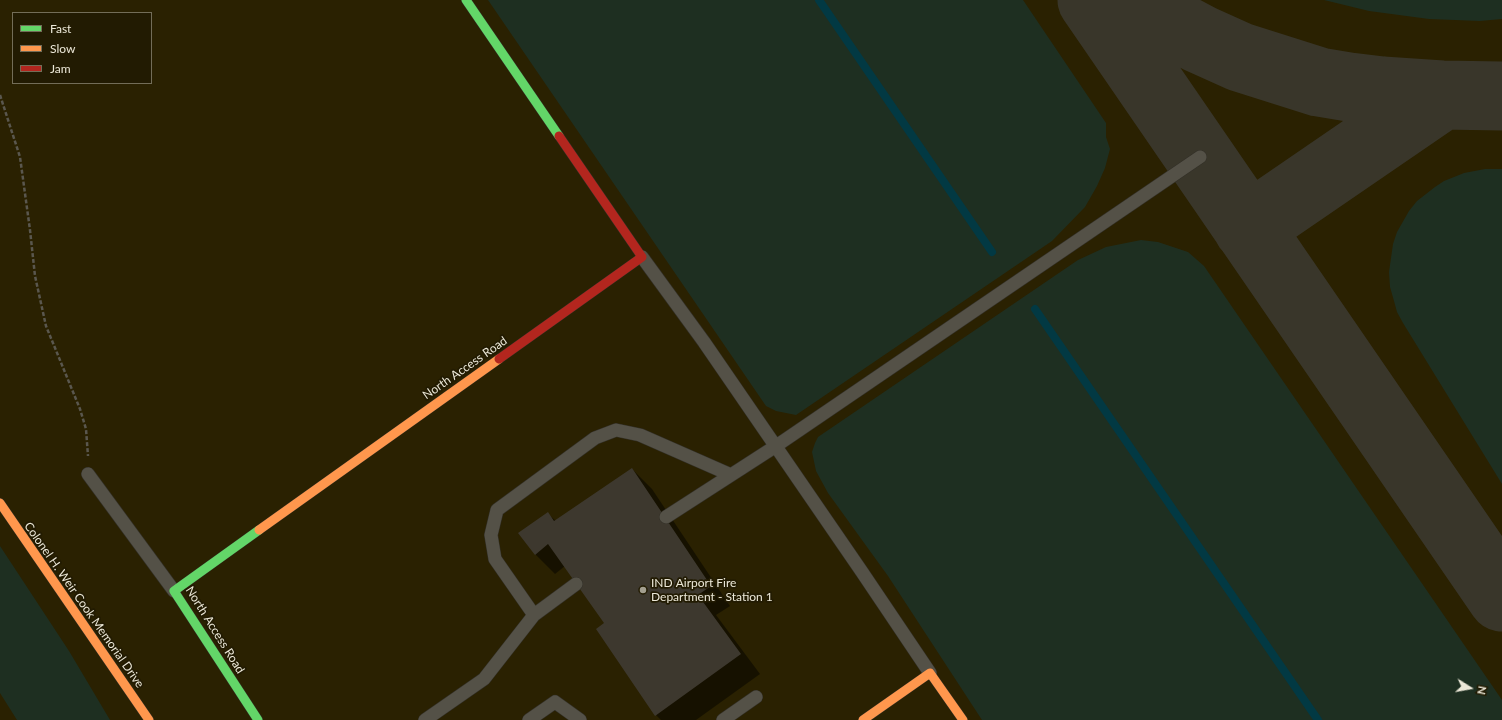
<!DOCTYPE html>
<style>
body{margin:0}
#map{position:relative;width:1502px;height:720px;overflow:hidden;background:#1b1709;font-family:Lato,sans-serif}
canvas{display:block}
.legend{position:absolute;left:12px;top:12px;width:140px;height:72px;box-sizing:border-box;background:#221b02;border:1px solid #736d58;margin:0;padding:5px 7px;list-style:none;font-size:12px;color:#ece8d8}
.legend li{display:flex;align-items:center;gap:8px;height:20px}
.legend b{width:20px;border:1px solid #736d58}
.north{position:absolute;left:1450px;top:668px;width:40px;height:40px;-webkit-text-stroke:3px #221b02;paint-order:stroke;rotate:101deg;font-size:11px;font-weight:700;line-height:16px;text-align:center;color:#ece8d8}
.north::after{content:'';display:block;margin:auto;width:14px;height:18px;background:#ece8d8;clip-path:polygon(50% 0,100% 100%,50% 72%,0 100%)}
</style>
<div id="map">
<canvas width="1502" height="720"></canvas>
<ul class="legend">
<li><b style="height:5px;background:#63d668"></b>Fast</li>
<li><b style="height:5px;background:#ff974d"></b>Slow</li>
<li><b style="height:5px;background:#b3261e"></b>Jam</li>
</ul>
<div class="north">N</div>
</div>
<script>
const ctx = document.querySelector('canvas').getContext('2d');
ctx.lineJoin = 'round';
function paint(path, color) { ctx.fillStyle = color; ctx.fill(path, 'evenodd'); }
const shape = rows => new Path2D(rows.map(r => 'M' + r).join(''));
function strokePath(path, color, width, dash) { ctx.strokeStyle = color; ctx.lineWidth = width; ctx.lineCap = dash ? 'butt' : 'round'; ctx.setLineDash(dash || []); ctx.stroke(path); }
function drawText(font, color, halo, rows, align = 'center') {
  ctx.font = font + ' Lato,sans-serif'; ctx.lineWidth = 3.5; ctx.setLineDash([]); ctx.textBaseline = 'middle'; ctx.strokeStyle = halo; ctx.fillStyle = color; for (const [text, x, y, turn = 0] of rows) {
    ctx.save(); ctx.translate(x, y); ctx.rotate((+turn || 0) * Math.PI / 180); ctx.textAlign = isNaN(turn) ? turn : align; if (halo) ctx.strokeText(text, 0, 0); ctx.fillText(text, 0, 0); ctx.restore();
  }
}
const built = shape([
 [0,0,1502,0,1502,720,0,720],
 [13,13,151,13,151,83,13,83]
]);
const green = shape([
 [488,0,1023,0,1106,123,1106,137,1110,149,1105,168,1097,186,1085,207,1052,241,796,415,776,411,766,406],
 [1324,0,1502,0,1502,19,1480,21,1429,19,1369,11],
 [1485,169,1502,169,1502,484,1403,323,1397,312,1394,301,1390,287,1389,272,1393,244,1397,232,1409,211,1417,201,1435,187,1444,181,1464,173],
 [1141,240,1158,242,1188,252,1204,266,1502,700,1502,720,982,720,888,576,828,493,816,471,812,452,815,443,818,437,1078,260,1106,247],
 [0,546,69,651,110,720,17,720,0,693]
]);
const shadow = shape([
 [632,469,652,489,730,606,716,615,760,674,696,720,661,720,656,715,606,623,565,566,555,574,535,554,548,514,556,521]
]);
const stream = shape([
 [819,0,992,252],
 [1035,309,1318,720]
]);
const taxiway = shape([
 [1092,0,1502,597],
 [1136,0,1174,25,1200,39,1240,57,1319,82,1349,87,1382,91,1442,95,1502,96],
 [1248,228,1442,95]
]);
const building = shape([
 [632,468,711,586,698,595,741,654,655,716,596,629,604,623,548,544,535,555,518,533,548,512,554,521]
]);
const path = shape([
 [0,95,20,157,30,230,35,276,46,326,80,409,86,429,88,456]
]);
const lane = shape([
 [642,257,704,342,862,572,930,673],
 [88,474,174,591],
 [666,517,776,446,1200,157],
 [534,615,495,559,491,535,497,510,595,438,616,430,640,435,731,475],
 [425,720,484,679,534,615,576,584],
 [529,720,555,702,580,720],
 [723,720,756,697]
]);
const fast = shape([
 [466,0,559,136],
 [258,720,174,591,259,530]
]);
const slow = shape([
 [0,503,149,720],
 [259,530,499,359],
 [863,720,930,673,963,720]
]);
const jam = shape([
 [499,359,642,257,559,136]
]);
const markers = [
 [643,590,4,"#a39f90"]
];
const streetNames = [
 ["North Access Road",465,368,-35],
 ["Colonel H. Weir Cook Memorial Drive",84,605,55],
 ["North Access Road",215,630,58]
];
const poiNames = [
 ["IND Airport Fire",651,583],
 ["Department - Station 1",651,597]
];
paint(built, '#2a2101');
paint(green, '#1e2f21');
paint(shadow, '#0007');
strokePath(stream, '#023943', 8);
strokePath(taxiway, '#39362a', 69);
paint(building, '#3d382e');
strokePath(lane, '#333028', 14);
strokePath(fast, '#333028', 10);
strokePath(slow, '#333028', 10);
strokePath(jam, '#333028', 10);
strokePath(path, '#5a574e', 2.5, [4, 2]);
strokePath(lane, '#545147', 13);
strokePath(fast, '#63d668', 9);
strokePath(slow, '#ff974d', 9);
strokePath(jam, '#b3261e', 9);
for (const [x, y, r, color] of markers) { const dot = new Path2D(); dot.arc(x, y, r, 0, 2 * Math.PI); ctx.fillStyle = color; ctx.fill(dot); strokePath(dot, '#221b02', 1.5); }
drawText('12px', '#ece8d8', '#221b02', streetNames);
drawText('12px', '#ece8d8', '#221b02', poiNames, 'left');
</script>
